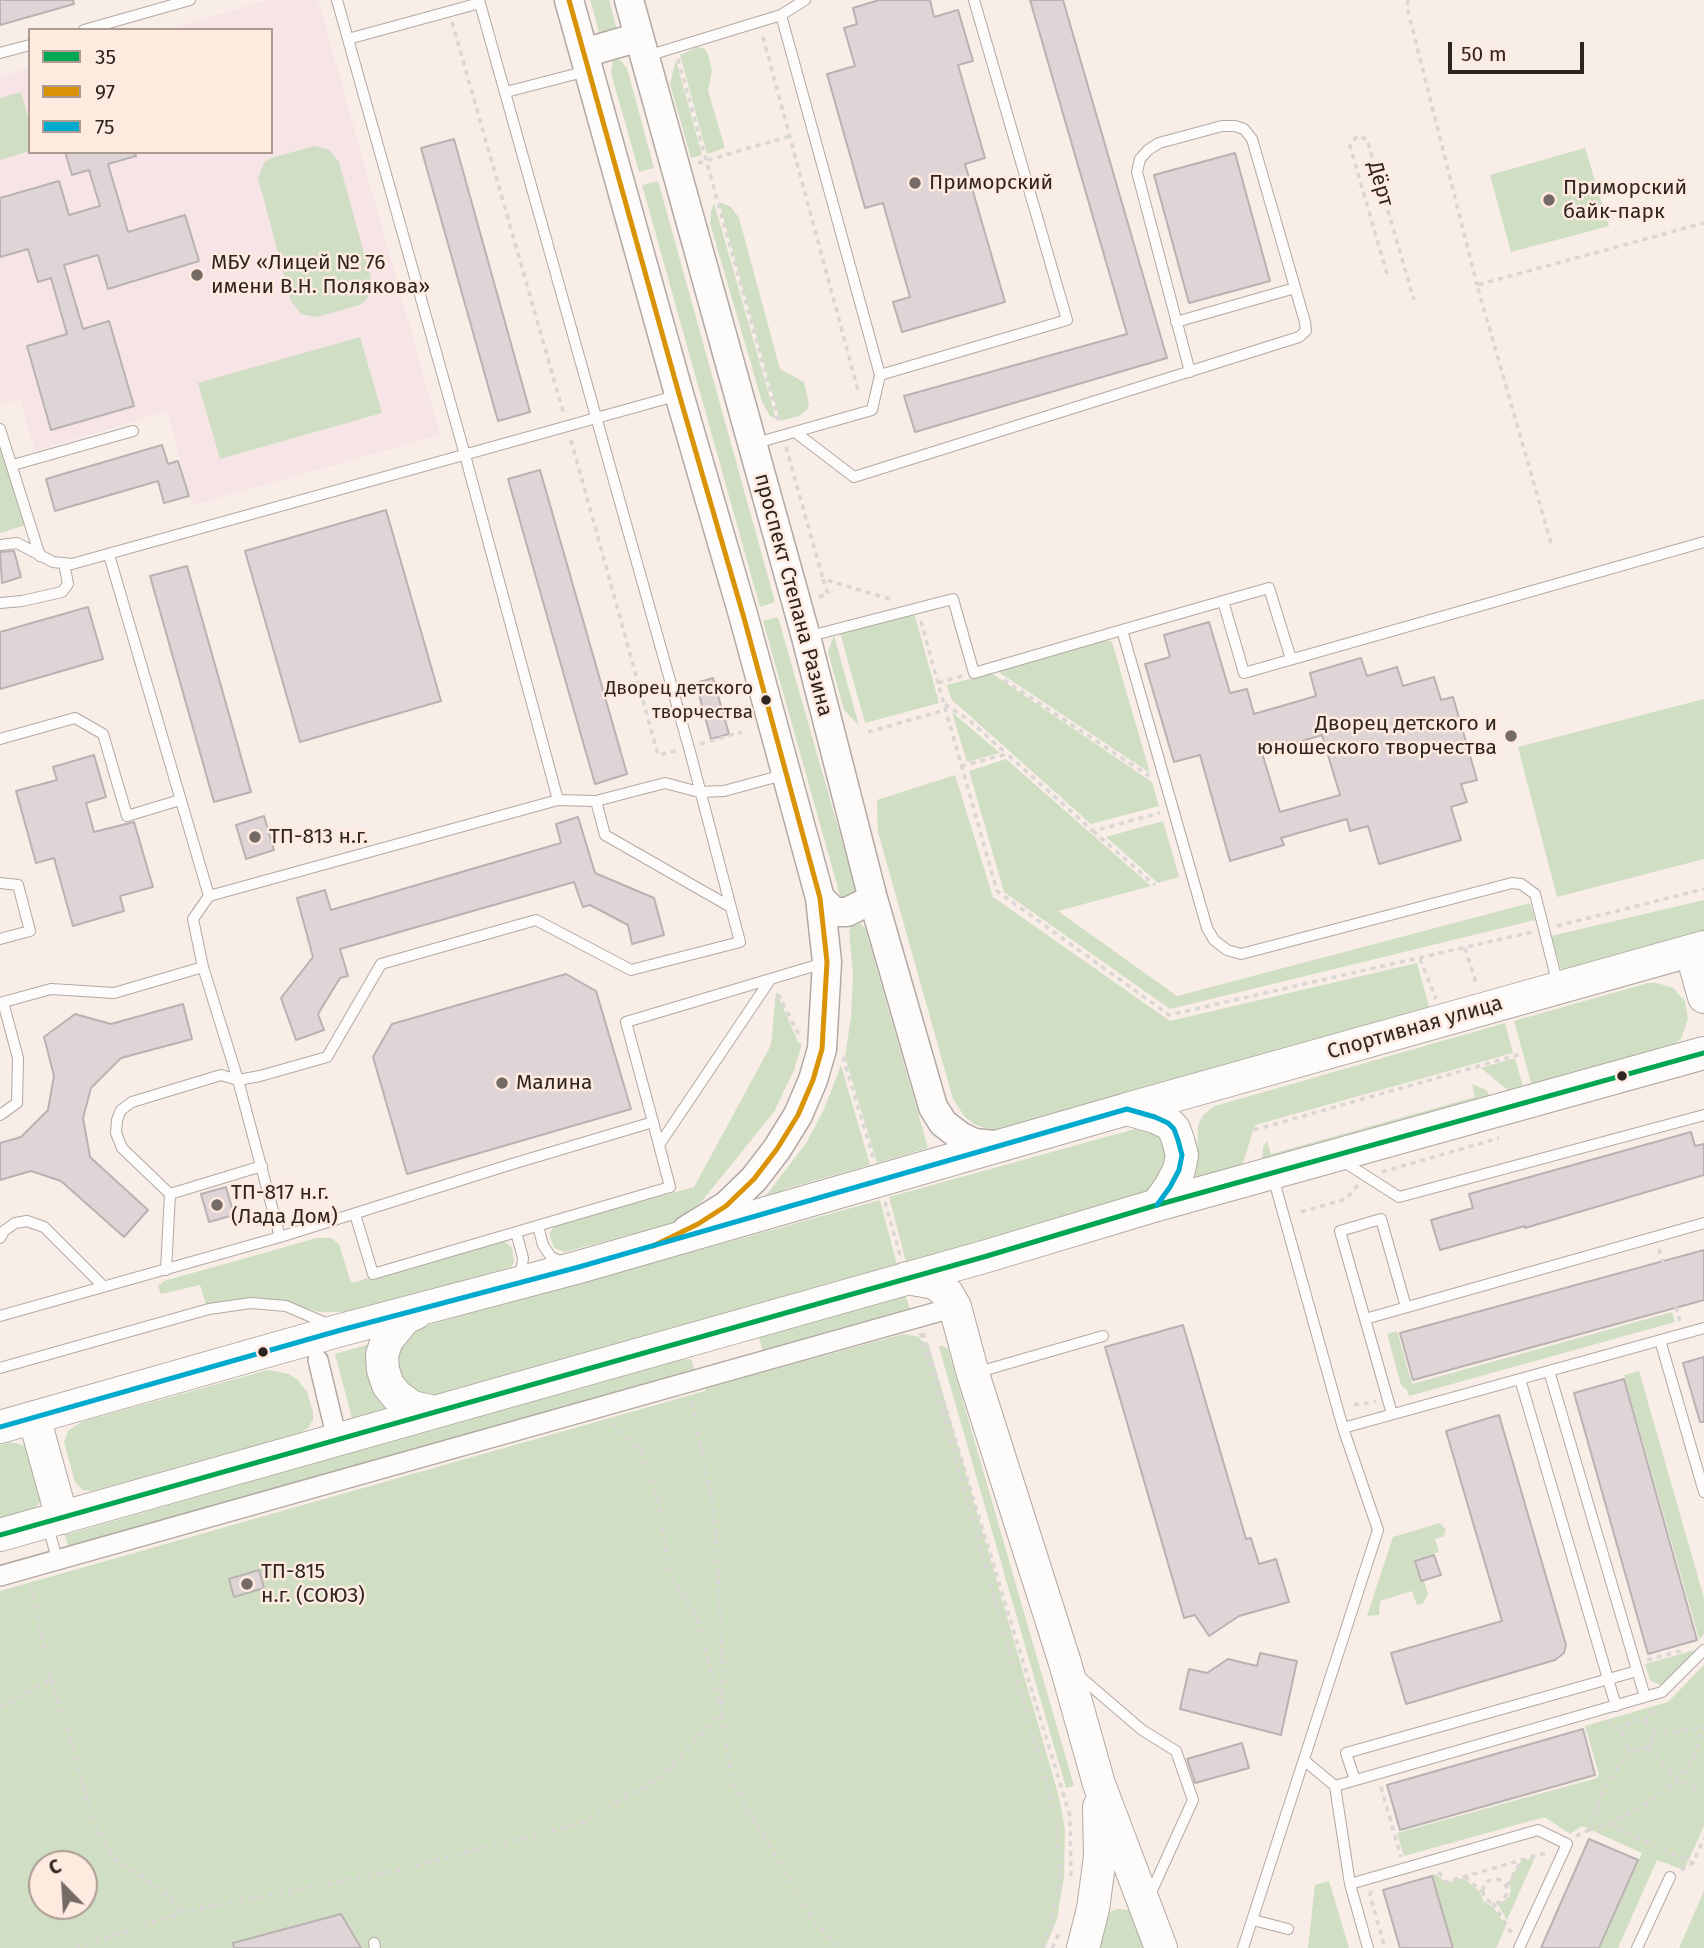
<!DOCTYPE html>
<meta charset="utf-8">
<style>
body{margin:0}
#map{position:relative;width:1704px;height:1948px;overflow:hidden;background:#f8ede7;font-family:"Fira Sans",sans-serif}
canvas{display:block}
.legend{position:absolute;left:28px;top:28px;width:245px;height:126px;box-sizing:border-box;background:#ffeae0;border:2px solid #ab9b93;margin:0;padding:9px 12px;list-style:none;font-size:21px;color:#2e2520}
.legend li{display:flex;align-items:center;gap:14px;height:35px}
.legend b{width:35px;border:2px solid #ab9b93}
.north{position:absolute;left:28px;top:1850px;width:70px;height:70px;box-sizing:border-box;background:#ffeae0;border:2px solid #ab9b93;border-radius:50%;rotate:336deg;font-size:19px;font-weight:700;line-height:28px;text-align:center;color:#2e2520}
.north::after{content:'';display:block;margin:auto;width:24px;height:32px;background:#756b66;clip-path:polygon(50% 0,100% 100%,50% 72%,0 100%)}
.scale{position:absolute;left:1448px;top:42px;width:136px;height:32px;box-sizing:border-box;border:4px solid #2e2520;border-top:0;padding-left:9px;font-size:21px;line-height:24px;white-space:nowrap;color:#2e2520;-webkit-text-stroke:5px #ffeae0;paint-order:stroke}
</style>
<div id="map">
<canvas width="1704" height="1948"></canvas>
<ul class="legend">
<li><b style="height:9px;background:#00a651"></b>35</li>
<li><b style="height:9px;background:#d99305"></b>97</li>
<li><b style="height:9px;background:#00a9ce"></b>75</li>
</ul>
<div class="north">С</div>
<div class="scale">50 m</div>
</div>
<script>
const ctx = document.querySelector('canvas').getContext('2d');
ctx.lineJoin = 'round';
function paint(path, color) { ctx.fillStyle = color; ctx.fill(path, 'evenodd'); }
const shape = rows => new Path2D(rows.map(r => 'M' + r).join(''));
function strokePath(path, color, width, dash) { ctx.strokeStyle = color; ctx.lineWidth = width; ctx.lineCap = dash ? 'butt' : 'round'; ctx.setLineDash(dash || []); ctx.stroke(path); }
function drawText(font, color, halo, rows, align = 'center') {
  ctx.font = font + ' "Fira Sans",sans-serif'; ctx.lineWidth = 5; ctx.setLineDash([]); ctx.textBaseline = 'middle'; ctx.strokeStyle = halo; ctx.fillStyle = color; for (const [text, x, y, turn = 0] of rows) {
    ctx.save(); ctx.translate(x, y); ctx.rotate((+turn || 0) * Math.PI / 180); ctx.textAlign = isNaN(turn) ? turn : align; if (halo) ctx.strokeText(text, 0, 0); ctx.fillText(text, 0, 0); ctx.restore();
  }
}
const commercial = shape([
 [269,0,318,0,440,435,193,505,167,411,35,451,20,399,0,404,0,77,30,68,30,152,271,152,271,30,165,30]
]);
const green = shape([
 [590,0,609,0,617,30,600,35],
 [697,47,705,49,708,54,712,70,708,91,725,148,707,154,680,55],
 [619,59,627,68,654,168,639,172,611,73,613,60],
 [676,60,702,155,691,158,670,84],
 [21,92,30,124,30,151,0,160,0,98],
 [314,146,329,150,339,162,373,286,366,300,360,305,317,317,301,314,291,301,258,178,264,163,271,158],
 [1585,148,1609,226,1511,252,1490,175],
 [658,181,775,602,760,607,642,185],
 [719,202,731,207,739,218,780,369,804,382,809,405,807,410,799,416,780,421],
 [714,203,776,419,770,416,762,402,710,223,711,211],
 [360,337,382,413,220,459,198,383],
 [0,442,26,525,0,533],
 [914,612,939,703,865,723,840,632],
 [778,617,857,894,857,899,841,899,763,621],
 [834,635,859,726,844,710,828,652],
 [1107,640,1112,642,1150,773,997,671],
 [991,673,1152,782,1159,806,1091,824,951,699,947,685],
 [1704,699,1704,859,1557,897,1518,747],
 [952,712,1000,753,967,762],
 [1006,759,1151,886,1058,911,1177,996,1530,903,1535,920,1170,1009,1004,892,969,771],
 [955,775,993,897,1170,1021,1417,963,1430,1010,993,1131,974,1124,964,1116,953,1099,878,832,877,800],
 [1163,821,1179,877,1158,883,1106,837],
 [1704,900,1704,935,1564,972,1561,969,1551,936],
 [860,923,865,928,928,1148,877,1163,845,1057,851,1017,853,976,849,931,852,925],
 [1648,983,1657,983,1673,988,1685,1001,1688,1019,1681,1039,1674,1044,1532,1086,1514,1021],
 [776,991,798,1042,802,1044,794,1070,774,1112,697,1207,685,1217,673,1223,565,1252,554,1248,549,1234,555,1225,694,1187,771,1045],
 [1505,1023,1513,1053,1255,1125,1241,1169,1192,1183,1197,1169,1198,1125,1203,1115,1215,1106],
 [1515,1058,1523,1087,1509,1091,1481,1068],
 [841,1065,870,1165,785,1189,786,1194,761,1202,807,1142,824,1109],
 [1472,1084,1486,1090,1491,1097,1262,1160,1263,1147,1267,1141,1271,1154,1475,1097],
 [1135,1129,1155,1133,1163,1139,1170,1174,1141,1197,906,1262,889,1197],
 [880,1200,897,1265,442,1396,433,1396,416,1392,408,1386,398,1370,397,1361,404,1341,419,1329,428,1325],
 [317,1238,331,1238,339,1244,351,1283,503,1240,512,1248,514,1262,511,1267,353,1312,319,1312,285,1302,245,1299,206,1304,200,1285,161,1294,158,1286,164,1281],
 [905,1293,911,1314,764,1355,759,1338,782,1327],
 [1672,1312,1675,1322,1409,1396,1407,1390,1401,1385,1387,1334,1397,1331,1412,1384],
 [903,1334,916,1336,929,1346,1059,1797,1065,1829,1064,1876,1057,1919,1045,1948,0,1948,0,1591,705,1391,705,1388],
 [42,1864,84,1864,84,1906,42,1906],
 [373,1343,388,1408,352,1418,335,1354],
 [941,1345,948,1349,1074,1786,1066,1788,939,1347],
 [691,1359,696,1374,70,1553,65,1535,214,1492,228,1484,664,1361],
 [268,1370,289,1374,298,1380,307,1392,313,1412,313,1420,308,1428,300,1433,92,1491,83,1490,75,1482,64,1442,68,1431,75,1426,84,1421],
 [1639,1371,1704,1598,1704,1634,1699,1639,1624,1375],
 [11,1442,29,1447,43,1500,34,1508,0,1518,0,1445],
 [1440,1523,1446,1530,1444,1536,1435,1539,1439,1552,1414,1560,1420,1582,1424,1581,1428,1594,1423,1603,1417,1605,1412,1591,1380,1601,1379,1615,1367,1616,1393,1537],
 [1698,1649,1662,1686,1650,1680,1645,1664],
 [1704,1665,1704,1826,1684,1870,1657,1860,1618,1948,1600,1948,1642,1853,1582,1826,1570,1834,1546,1818,1541,1818,1404,1856,1397,1833,1597,1778,1599,1774,1585,1726,1668,1702],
 [1535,1857,1507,1920,1498,1905,1509,1897,1511,1890,1509,1882,1521,1861],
 [1432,1874,1437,1875,1446,1883,1463,1878,1480,1892,1483,1901,1493,1907,1506,1926,1496,1948,1454,1948],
 [1329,1881,1349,1948,1308,1948,1315,1885],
 [1704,1891,1704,1948,1679,1948],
 [1117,1909,1129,1910,1144,1948,1097,1948,1105,1914]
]);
const building = shape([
 [0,0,73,0,74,4,0,25,0,0],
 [879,0,930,0,934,17,958,10,973,61,958,65,985,158,965,164,1005,302,902,332,893,302,910,297,883,203,865,208,827,74,855,66,844,28,857,24,853,8,879,0],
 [1030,0,1063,0,1167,358,915,432,904,396,1127,334,1030,0],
 [454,139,530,412,498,421,421,148,454,139],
 [65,152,135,152,136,156,108,164,128,232,185,215,199,261,108,289,98,255,64,265,83,329,109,321,134,406,51,430,27,346,67,334,51,278,38,282,28,249,0,257,0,198,59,181,69,215,100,206,89,170,72,175,65,152],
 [1235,153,1270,281,1189,303,1154,175,1235,153],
 [162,445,168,464,178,461,189,496,164,503,158,481,55,511,46,479,162,445],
 [540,470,627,774,595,784,508,479,540,470],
 [386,510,441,701,300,742,245,551,386,510],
 [14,551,21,577,2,583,0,552,14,551],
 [187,566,251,792,214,802,150,576,187,566],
 [88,607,103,659,0,689,0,632,88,607],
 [1209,622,1230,693,1247,689,1254,714,1316,696,1310,673,1361,658,1367,676,1397,667,1403,686,1434,677,1441,700,1453,697,1477,780,1461,784,1467,802,1451,807,1461,840,1379,864,1368,826,1350,831,1347,819,1281,838,1284,845,1230,861,1200,755,1174,762,1145,664,1170,657,1164,635,1209,622],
 [1322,735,1340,795,1280,812,1262,753,1322,735],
 [713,678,729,734,711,739,696,683,713,678],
 [94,755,106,797,86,803,94,832,134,822,153,887,120,896,124,911,73,926,54,858,36,863,16,791,57,780,53,767,94,755],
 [264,816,274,850,246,859,236,825,264,816],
 [578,817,595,873,654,898,664,935,632,944,628,925,590,905,583,907,574,882,340,949,348,976,340,978,318,1014,324,1030,296,1040,281,998,313,957,297,898,325,890,331,910,561,843,556,824,578,817],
 [566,974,596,991,631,1109,407,1174,373,1057,392,1024,566,974],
 [183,1004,192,1039,121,1058,91,1088,83,1118,90,1157,148,1210,124,1237,61,1181,31,1171,0,1180,0,1143,21,1137,48,1110,54,1076,44,1037,75,1014,111,1024,183,1004],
 [1691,1132,1695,1146,1704,1144,1704,1175,1525,1228,1525,1226,1440,1250,1431,1220,1473,1208,1469,1194,1691,1132],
 [226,1187,234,1215,209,1222,201,1194,226,1187],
 [1704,1250,1704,1300,1413,1380,1400,1333,1704,1250],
 [1183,1325,1246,1539,1251,1538,1259,1564,1276,1559,1289,1602,1239,1616,1209,1636,1195,1615,1184,1618,1105,1347,1183,1325],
 [1704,1357,1704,1422,1700,1422,1683,1363,1704,1357],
 [1624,1379,1697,1640,1648,1654,1574,1393,1624,1379],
 [1499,1415,1566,1645,1564,1653,1555,1660,1406,1704,1391,1653,1502,1621,1446,1431,1499,1415],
 [1434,1555,1441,1575,1421,1581,1415,1561,1434,1555],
 [259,1570,264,1588,234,1597,229,1579,259,1570],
 [1260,1653,1297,1661,1281,1735,1180,1709,1189,1669,1207,1673,1228,1659,1257,1666,1260,1653],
 [1583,1729,1595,1775,1400,1830,1387,1785,1583,1729],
 [1242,1743,1249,1768,1195,1783,1187,1759,1242,1743],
 [1589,1839,1638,1860,1599,1948,1541,1948,1589,1839],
 [1432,1876,1453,1948,1400,1948,1383,1890,1432,1876],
 [341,1914,361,1948,234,1948,233,1943,341,1914]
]);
const path = shape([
 [1408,0,1407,7,1477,285],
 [452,22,564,415],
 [763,37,859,394],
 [678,59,779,422],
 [698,163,790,136],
 [1387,274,1350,146,1357,136,1367,139,1414,300],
 [571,440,658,755,676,751],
 [786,447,823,579],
 [1551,543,1477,285,1704,223],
 [819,597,828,594,823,579,893,600],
 [921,621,938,683],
 [962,676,938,683,997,891,1169,1015,1532,932],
 [1004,680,1149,776],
 [945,704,970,721,1007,754],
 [868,732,945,710],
 [700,744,742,732],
 [961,766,1007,754,1093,831,1160,813],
 [1093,831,1155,885],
 [1557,926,1704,889],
 [1465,948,1477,986],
 [1420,959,1436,999],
 [778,994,800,1037],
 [843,1057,873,1157],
 [1254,1130,1521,1054],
 [1382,1172,1499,1138],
 [885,1202,900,1255],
 [1301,1212,1346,1199,1358,1185],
 [1659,1249,1680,1322],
 [920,1333,1056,1816,1060,1881,1051,1924,1042,1948],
 [923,1333,1070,1816,1071,1877],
 [1354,1404,1360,1405,1376,1401],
 [612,1423,642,1453,659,1501,669,1573,698,1620,720,1707],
 [1647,1660,1684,1650],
 [51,1680,71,1741,91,1816,113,1857,163,1891,183,1912],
 [0,1707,51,1680,31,1585],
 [721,1714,733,1784,814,1921,840,1948],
 '1623 1735a15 15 0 1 1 30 0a15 15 0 1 1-30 0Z',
 [1607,1721,1623,1731],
 [1644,1721,1658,1708],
 [1653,1734,1704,1728],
 [1648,1747,1678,1780,1704,1792],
 [1381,1787,1401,1857],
 [1608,1824,1645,1805,1678,1780,1696,1752,1704,1725],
 [1589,1830,1608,1824,1693,1863],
 [1576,1836,1589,1830,1604,1788,1631,1749],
 [1681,1870,1693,1863,1704,1838],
 [1439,1872,1446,1882,1549,1852],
 [1465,1877,1483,1892],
 '1483 1891a12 12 0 1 1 24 0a12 12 0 1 1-24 0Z',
 [1507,1886,1521,1861],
 [1371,1891,1370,1895,1385,1948],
 [1493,1903,1512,1934],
 [76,1948,183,1912,394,1871,582,1823,662,1776,721,1713,723,1665,714,1513,691,1398],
 [1052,1948,1060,1932]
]);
const service = shape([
 [337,0,465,455,558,800,596,801,665,783,699,792,724,791,783,775],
 [479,0,689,748,740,942,631,970,536,920,381,964,327,1057,260,1076,238,1080,203,967,193,919,209,896,558,800],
 [781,15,805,0],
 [84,30,190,0],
 [348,39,480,3],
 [0,53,30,45],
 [647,56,781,15,880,375,872,410,756,443],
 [506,92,587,71],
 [1176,322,1295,288],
 [880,375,1067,320,974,0],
 [0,429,40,556],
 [795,432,854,477,1299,337,1306,331,1305,322,1252,139,1244,129,1235,126,1222,126,1159,143,1148,150,1140,159,1137,172,1190,372],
 [13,465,133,431],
 [0,545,17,543,53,562,72,564,679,395],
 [109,555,209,896],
 [1223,601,1269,588,1291,659],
 [0,603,22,601,62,592,68,584,64,563],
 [1122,630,1223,601,1244,673,1704,542],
 [810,636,953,599,974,673,1122,630,1207,928,1214,940,1227,950,1241,954,1512,883,1521,884,1535,894,1558,985],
 [0,739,75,718,103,734,127,816,180,800],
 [596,801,605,835,729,906],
 [0,883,18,885,30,931,0,939],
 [0,1003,51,989,114,993,203,967],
 [0,1115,17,1103,18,1058,3,1002],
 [659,1145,770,980],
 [1341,1160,1399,1197,1704,1115],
 [170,1194,262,1166],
 [355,1214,373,1274,670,1187,653,1122],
 [538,1226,543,1245,551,1257,562,1262],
 [516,1232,523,1258,521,1273,519,1275],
 [0,1238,4,1231,15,1223,27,1221,44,1227,104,1287],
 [166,1270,170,1194,122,1148,116,1133,117,1120,121,1110,132,1102,221,1075,238,1080,280,1237],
 [0,1316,280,1237,512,1164,653,1122,626,1022,824,963],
 [1365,1319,1340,1231,1381,1219,1406,1307],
 [1660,1340,1704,1492],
 [0,1368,209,1309,251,1303,286,1306,328,1324],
 [1549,1371,1645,1697],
 [975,1373,1103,1336],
 [1520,1379,1616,1706],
 [1392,1414,1365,1319,1704,1223],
 [1343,1428,1704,1328],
 [48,1526,57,1559],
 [1078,1675,1142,1730,1176,1751,1193,1800,1149,1897],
 [1305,1761,1335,1786,1350,1884,1368,1948],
 [1355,1780,1346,1753,1637,1671],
 [1335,1786,1662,1692,1704,1650],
 [1350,1884,1538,1830,1567,1844,1519,1948],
 [1253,1920,1288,1929],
 [374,1943,375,1948],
 [1243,1948,1378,1530,1343,1428,1273,1177],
 [1637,1948,1670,1877]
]);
const minor = shape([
 [318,1360,337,1439],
 [0,1576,955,1307]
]);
const secondary = shape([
 [569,0,679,394,744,618,820,898,827,962,822,1049,813,1080,798,1115,777,1149,754,1179,726,1206,687,1230],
 [629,0,806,637,872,895,933,1107,943,1123,960,1136,974,1143,1004,1146],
 [584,53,639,37],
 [820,898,834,912,847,912,865,903,872,895]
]);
const primary = shape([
 [1691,951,1704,997],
 [1127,1109,1704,947],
 [906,1278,935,1283,947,1293,955,1307,973,1374,1065,1663,1099,1784,1161,1948],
 [416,1313,405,1318,387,1340,382,1355,383,1370,388,1385,397,1396,412,1407,435,1412],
 [34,1417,62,1518],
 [0,1427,341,1330,579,1267,1127,1109,1155,1117,1168,1123,1174,1129,1178,1140,1182,1155,1179,1170,1170,1187,1157,1205],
 [0,1535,987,1256,1157,1205,1704,1053],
 [1083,1948,1093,1909,1100,1857,1099,1807]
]);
const bus1 = shape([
 [0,1535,987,1256,1157,1205,1704,1053]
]);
const bus2 = shape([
 [569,0,679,394,744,618,820,898,827,962,822,1049,813,1080,798,1115,777,1149,754,1179,726,1206,698,1224,653,1246]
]);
const bus3 = shape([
 [0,1427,341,1330,579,1267,1127,1109,1155,1117,1168,1123,1174,1129,1178,1140,1182,1155,1179,1170,1170,1187,1157,1205]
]);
const markers = [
 [915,183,7,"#756b66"],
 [1549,200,7,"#756b66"],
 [197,275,7,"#756b66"],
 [766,700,6,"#2e2520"],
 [1511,736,7,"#756b66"],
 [255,837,7,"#756b66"],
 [1622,1076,6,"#2e2520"],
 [502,1083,7,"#756b66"],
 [217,1205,7,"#756b66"],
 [263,1352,6,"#2e2520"],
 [247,1584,7,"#756b66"]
];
const busNames = [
 ["Дворец детского",753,689],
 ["творчества",753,713]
];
const poiNames = [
 ["Приморский",929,183],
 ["Приморский",1563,188],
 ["байк-парк",1563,212],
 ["МБУ «Лицей № 76",211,263],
 ["имени В.Н. Полякова»",211,287],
 ["Дворец детского и",1497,724,"right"],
 ["юношеского творчества",1497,748,"right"],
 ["ТП-813 н.г.",269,837],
 ["Малина",516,1083],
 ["ТП-817 н.г.",231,1193],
 ["(Лада Дом)",231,1217],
 ["ТП-815",261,1572],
 ["н.г. (СОЮЗ)",261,1596]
];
const streetNames = [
 ["Дёрт",1380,184,74],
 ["проспект Степана Разина",793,595,75],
 ["Спортивная улица",1415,1028,-16]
];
paint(commercial, '#f7e4e6');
paint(green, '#d0dfc4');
paint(building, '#dfd5d6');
strokePath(building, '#bab2b2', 2);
strokePath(service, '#b2a9a4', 12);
strokePath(minor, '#b2a9a4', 22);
strokePath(secondary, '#b2a9a4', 31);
strokePath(primary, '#b2a9a4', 34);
strokePath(path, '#d9d6d3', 3.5, [5, 5]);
strokePath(service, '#fefcfb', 10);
strokePath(minor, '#fefcfb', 19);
strokePath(secondary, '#fefcfb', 28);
strokePath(primary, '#fefcfb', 32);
strokePath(bus1, '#00a651', 5);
strokePath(bus2, '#d99305', 5);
strokePath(bus3, '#00a9ce', 5);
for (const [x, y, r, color] of markers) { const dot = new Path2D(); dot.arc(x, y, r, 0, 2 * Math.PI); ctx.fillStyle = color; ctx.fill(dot); strokePath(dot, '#ffeae0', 2.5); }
drawText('19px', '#2e2520', '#ffeae0', busNames, 'right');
drawText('21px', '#2e2520', '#ffeae0', poiNames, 'left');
drawText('21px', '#2e2520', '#ffeae0', streetNames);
</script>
